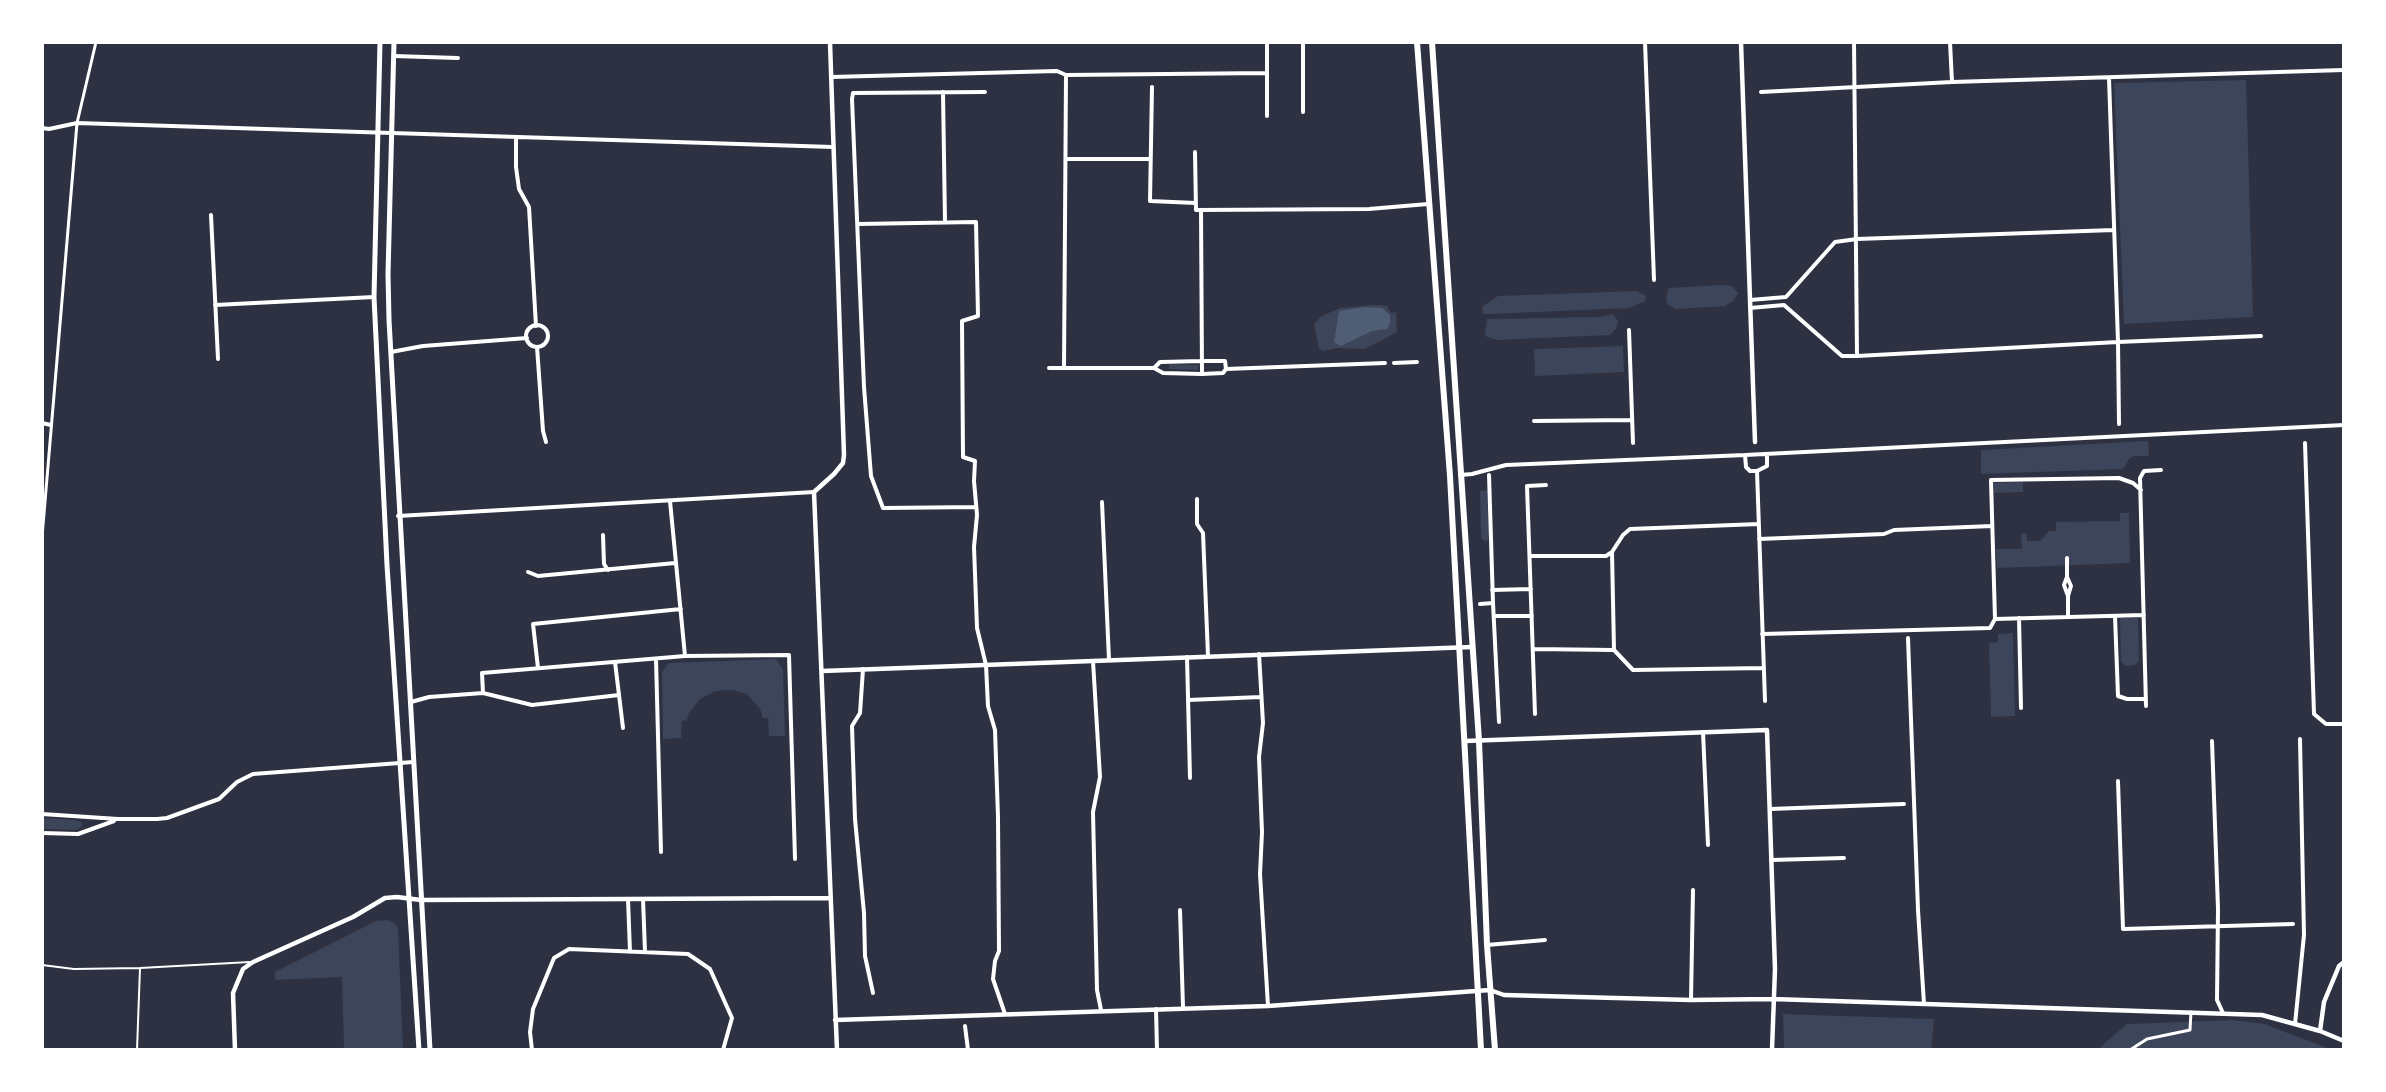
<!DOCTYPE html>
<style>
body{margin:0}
#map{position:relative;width:2386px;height:1092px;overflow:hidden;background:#2d3142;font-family:"Crimson Pro",serif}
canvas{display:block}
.frame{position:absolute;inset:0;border:44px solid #fff;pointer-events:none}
</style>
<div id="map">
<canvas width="2386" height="1092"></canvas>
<div class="frame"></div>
</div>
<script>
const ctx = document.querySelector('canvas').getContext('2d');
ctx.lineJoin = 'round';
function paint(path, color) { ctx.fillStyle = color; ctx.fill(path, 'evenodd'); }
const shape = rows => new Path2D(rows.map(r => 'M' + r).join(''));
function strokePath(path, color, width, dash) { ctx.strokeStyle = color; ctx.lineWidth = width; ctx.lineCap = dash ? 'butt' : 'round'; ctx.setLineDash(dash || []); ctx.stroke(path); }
const green = shape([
 [2246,80,2253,317,2124,324,2114,83],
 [1721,285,1732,286,1738,293,1733,301,1725,306,1676,309,1667,304,1666,296,1669,288],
 [1637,291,1646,296,1645,301,1629,308,1491,314,1483,314,1482,307,1498,296],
 [1374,305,1387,306,1391,313,1396,312,1397,332,1365,349,1337,348,1324,351,1319,349,1314,324,1322,316,1340,308],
 [1613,314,1618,321,1616,329,1610,335,1497,340,1485,336,1487,319,1600,317],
 [1623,346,1624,372,1535,376,1534,349],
 [1169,364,1198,365,1198,370,1169,369],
 [2148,441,2149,456,2134,456,2129,459,2123,469,1981,474,1981,450],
 [2023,482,2023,492,1994,493,1994,483],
 [1487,490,1489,536,1487,542,1482,539,1481,536,1480,491],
 [2120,513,2129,513,2130,563,1997,568,1996,549,2022,549,2021,534,2027,534,2027,541,2040,541,2049,531,2056,531,2056,522,2120,521],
 [2120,618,2138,618,2139,661,2135,665,2125,666,2121,661],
 [2013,633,2015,716,1991,717,1989,643,1998,642,1998,634],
 [776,659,783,669,785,736,769,736,768,718,763,718,760,709,747,694,732,690,715,691,700,699,689,713,687,720,682,721,681,738,663,739,662,672,669,663],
 [42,818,75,820,81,822,82,826,77,830,42,829],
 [387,920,394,923,398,928,403,1050,344,1050,342,977,275,980,275,972,376,921],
 [1783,1014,1934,1019,1931,1050,1784,1050],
 [2233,1020,2264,1024,2333,1050,2097,1050,2127,1024]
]);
const water = shape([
 [1365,307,1382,308,1390,315,1390,323,1387,329,1372,331,1341,346,1334,342,1339,311]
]);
const service = shape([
 [42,965,74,969,140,968,250,962],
 [137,1050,140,968]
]);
const pedestrian = shape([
 [42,537,77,123,96,42],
 [2130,1050,2147,1039,2190,1030,2191,1012]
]);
const minor = shape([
 [1303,42,1303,112],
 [1645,42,1654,280],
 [1854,42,1857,356,2118,342,2109,78],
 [1950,42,1952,82],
 [394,56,458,58],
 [831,77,1057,71,1066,75,1267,73],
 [1152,87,1150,201,1196,203],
 [943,92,945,222],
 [1761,92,1952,82,2344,70],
 [1267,116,1267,42],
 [42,128,49,129,77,123,833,147],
 [516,138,516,167,519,189,529,207,536,326],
 [1195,152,1196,210,1369,209,1428,204],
 [1066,159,1150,159],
 [1201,210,1202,374],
 [211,215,218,359],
 [858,224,976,222,978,316,962,321,963,457,975,461,974,481,977,515,974,547,977,628,986,665,988,706,995,730,998,817,999,951,995,961,993,979,1005,1014],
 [1750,300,1786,297,1835,242,1857,239,2114,230],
 [215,305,374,297],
 [1750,308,1784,305,1842,356,1857,356],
 '526 336a11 11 0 1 1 22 0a11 11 0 1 1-22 0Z',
 [1629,330,1633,443],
 [537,347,543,431,546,442],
 [391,352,423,346,527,338],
 [1394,363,1417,362],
 [1049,368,1154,368,1163,373,1202,374,1223,373,1226,369,1385,363],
 [1064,368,1066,75],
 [1154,368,1160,362,1202,361,1225,361,1226,369],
 [1534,421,1632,420],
 [42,423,51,425],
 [2119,424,2118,342,2261,336],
 [2305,443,2314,714,2326,724,2344,724],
 [1745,455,1746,467,1750,471,1757,471,1767,466,1767,454],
 [1757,471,1765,701],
 [1460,475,1472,474,1506,465,1745,455,2344,425],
 [1489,475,1493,603,1499,722],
 [1197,499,1197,524,1203,533,1208,656],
 [670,501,685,656],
 [1102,502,1109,660],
 [976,507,883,508,871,476,864,387,852,99,853,93,985,92],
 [398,516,814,492],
 [603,535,604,564,608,570],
 [1759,539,1884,534,1894,530,1992,526],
 [1612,552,1614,650],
 [1530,556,1606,556,1612,552,1623,535,1630,529,1759,524],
 [2067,558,2067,577,2071,586,2068,596,2068,617],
 [528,572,538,576,675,563],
 [2067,577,2064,585,2068,596],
 [1492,590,1531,589],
 [1480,604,1493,603],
 [1494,616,1532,616],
 [2115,616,2118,696,2127,699,2146,699],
 [2019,618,2021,708],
 [1995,619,2144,615],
 [1762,634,1990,628,1995,619,1991,480,2119,478,2133,483,2141,490],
 [1908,638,1918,910,1924,1004],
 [1533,649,1614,650,1633,670,1764,668],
 [1259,654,1263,723,1259,757,1262,832,1260,874,1268,1006],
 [1187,657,1190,778],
 [656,659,661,852],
 [1093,661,1100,777,1093,812,1097,990,1101,1010],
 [615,662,623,728],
 [538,668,533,624,681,609],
 [863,669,860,713,852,726,855,819,864,913,865,956,873,993],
 [483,693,482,673,685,656,789,655,795,859],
 [1188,700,1261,697],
 [411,702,429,697,483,693,532,705,619,695],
 [2146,706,2140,478,2144,471,2161,470],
 [1535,714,1527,486,1546,485],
 [1703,732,1708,845],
 [2212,741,2218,909,2217,1000,2223,1013],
 [2118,781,2123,929,2293,924],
 [1770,809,1904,804],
 [42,814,118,819,157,819,167,818,219,799,237,782,253,774,413,762],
 [42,833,78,834,114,821],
 [1771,860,1844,858],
 [628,899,630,952],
 [643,899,645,952],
 [1180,910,1183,1007],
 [1487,945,1545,940],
 [1691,1000,1693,890],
 [1156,1009,1157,1050],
 [2295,1024,2304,935,2300,739],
 [965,1026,968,1050],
 [532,1050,530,1032,533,1009,554,958,569,949,688,954,710,969,732,1018,723,1050]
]);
const tertiary = shape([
 [830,42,844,455,843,463,834,474,814,492,837,1050],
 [1741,42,1755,442],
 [822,671,1472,647],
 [1465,741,1767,730,1775,969,1772,1050],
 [835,1020,1268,1006,1490,990,1504,995,1691,1000,1772,999,2262,1015,2320,1031,2344,1041],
 [2320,1031,2324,1002,2339,966,2344,962],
 [235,1050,233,993,243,969,253,962,353,917,385,898,397,897,421,900,830,898]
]);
const secondary = shape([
 [380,42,374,297,387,565,419,1050],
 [394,42,388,274,389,320,430,1050]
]);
const primary = shape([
 [1417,42,1450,476,1481,1050],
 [1432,42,1479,741,1487,945,1495,1050]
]);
paint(green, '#3c4559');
paint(water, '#4f5d75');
strokePath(service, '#fff', 2);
strokePath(pedestrian, '#fff', 3);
strokePath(minor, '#fff', 4);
strokePath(tertiary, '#fff', 4.5);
strokePath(secondary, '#fff', 5);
strokePath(primary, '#fff', 6);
</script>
